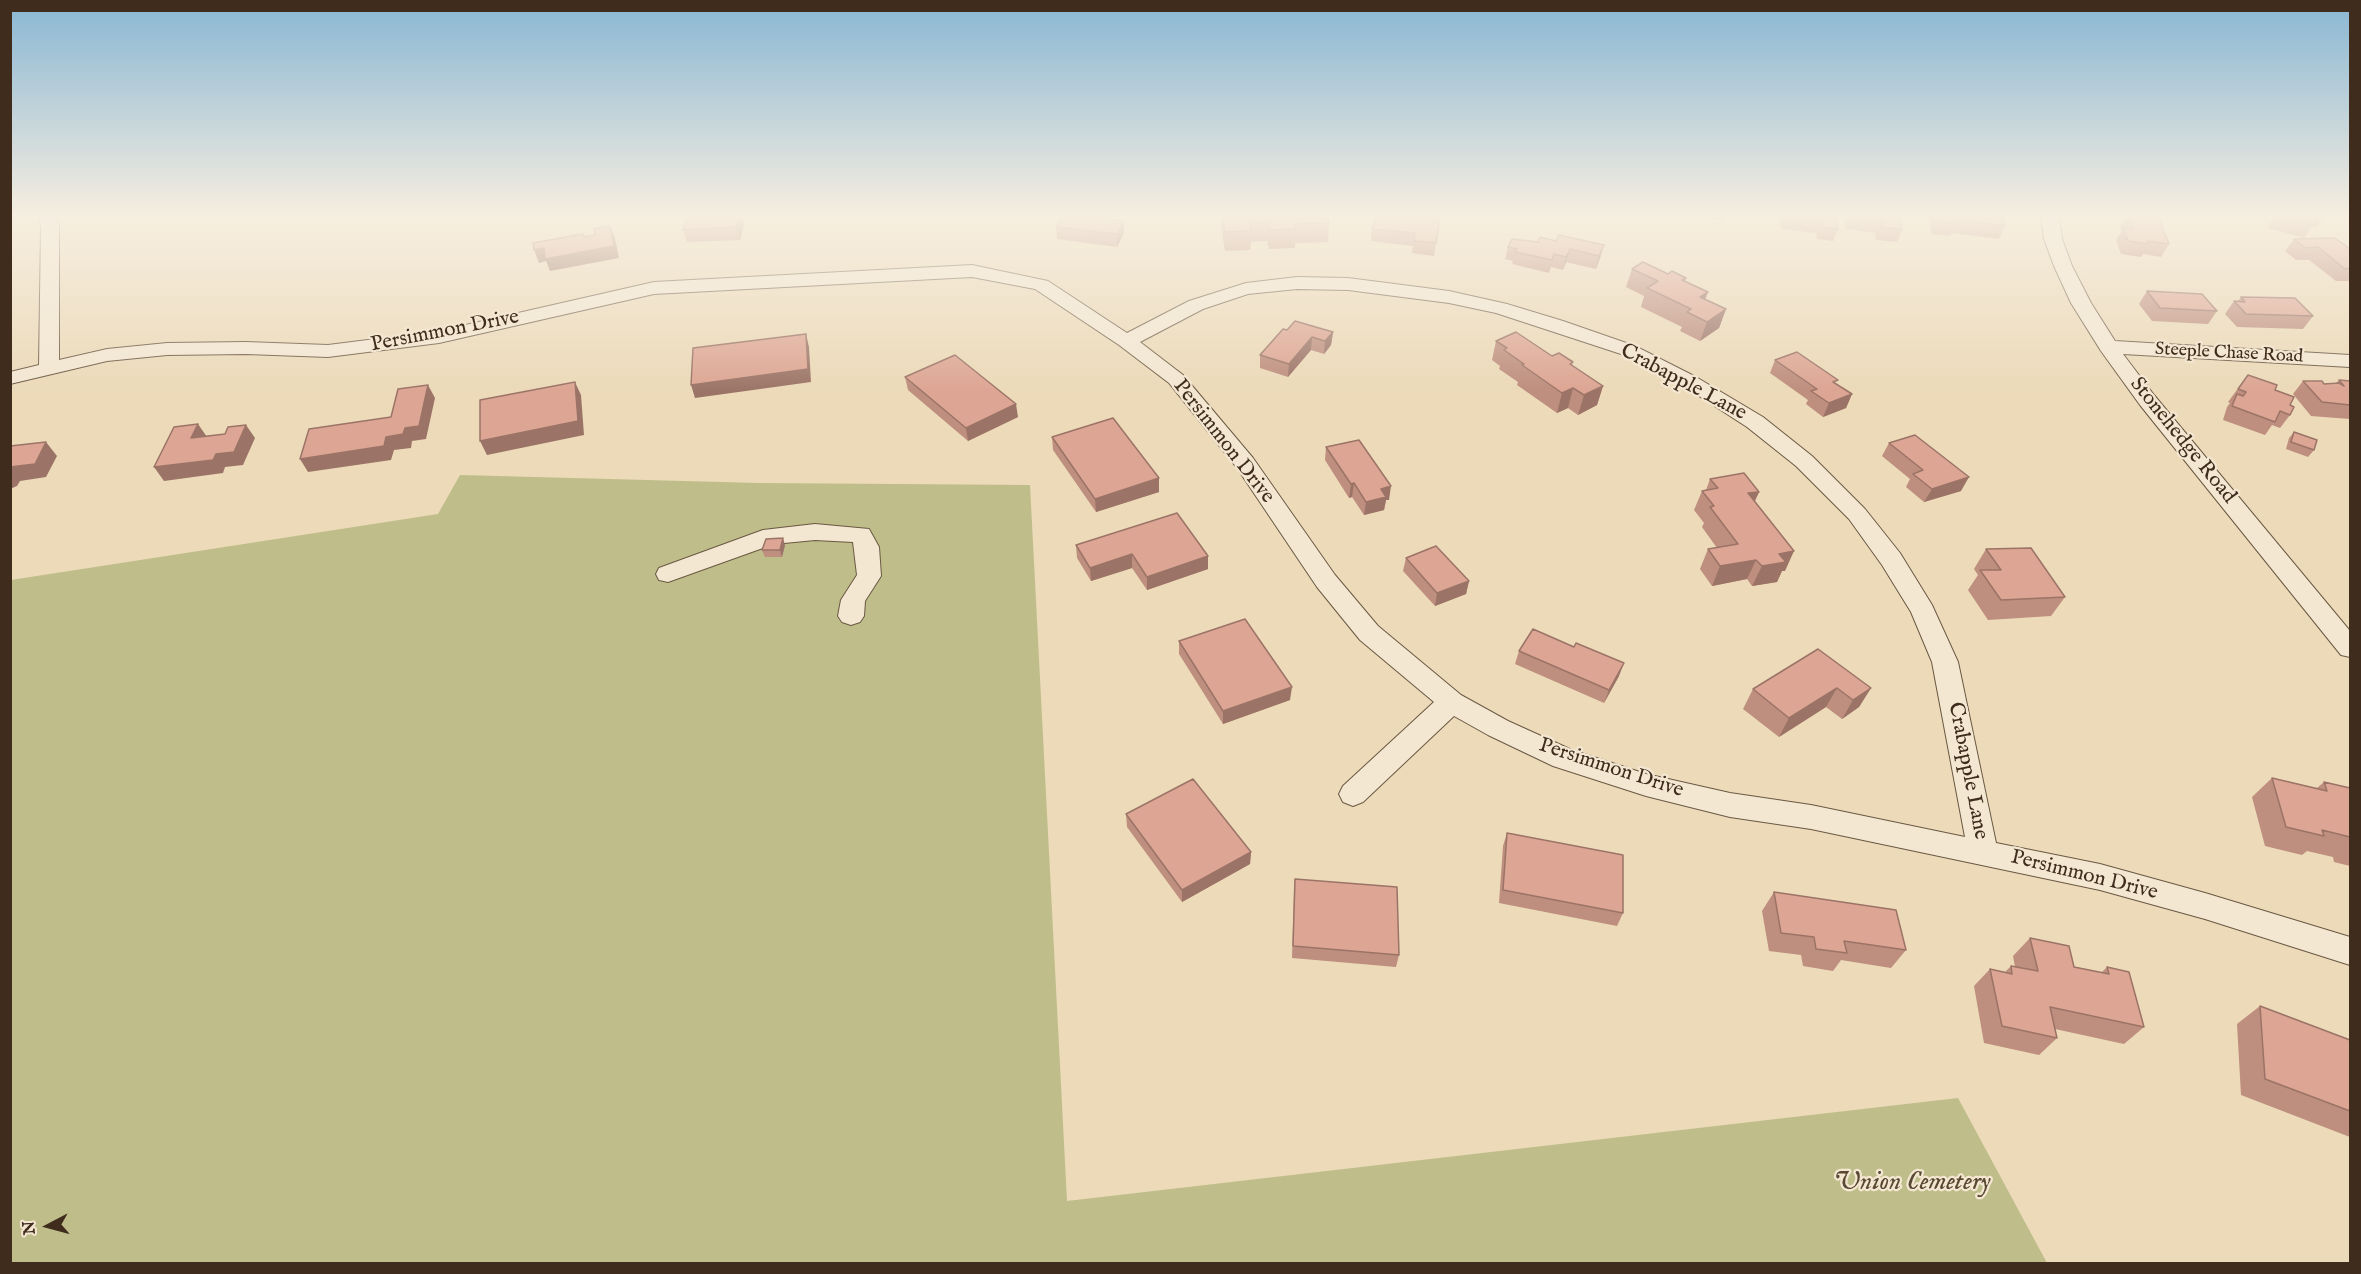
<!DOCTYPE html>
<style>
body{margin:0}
#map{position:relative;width:2361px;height:1274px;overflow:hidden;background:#ecdab9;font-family:"IM FELL English",serif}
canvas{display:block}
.frame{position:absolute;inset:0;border:12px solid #3f2c1c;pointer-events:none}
.north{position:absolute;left:18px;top:1196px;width:60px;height:60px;-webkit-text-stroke:4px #f3e7d2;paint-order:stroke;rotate:264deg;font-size:16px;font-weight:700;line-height:24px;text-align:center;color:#3f2c1c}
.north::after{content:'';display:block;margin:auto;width:21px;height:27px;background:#3f2c1c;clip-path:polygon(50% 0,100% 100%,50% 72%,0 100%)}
</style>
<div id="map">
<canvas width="2361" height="1274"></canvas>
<div class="frame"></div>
<div class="north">N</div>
</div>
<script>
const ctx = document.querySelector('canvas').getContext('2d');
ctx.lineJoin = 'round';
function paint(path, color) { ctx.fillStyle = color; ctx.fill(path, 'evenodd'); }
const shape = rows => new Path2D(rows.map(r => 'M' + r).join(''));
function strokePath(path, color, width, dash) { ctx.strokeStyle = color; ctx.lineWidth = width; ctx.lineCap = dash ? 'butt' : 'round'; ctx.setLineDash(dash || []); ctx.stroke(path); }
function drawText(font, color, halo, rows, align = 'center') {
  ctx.font = font + ' "IM FELL English",serif'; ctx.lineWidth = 4.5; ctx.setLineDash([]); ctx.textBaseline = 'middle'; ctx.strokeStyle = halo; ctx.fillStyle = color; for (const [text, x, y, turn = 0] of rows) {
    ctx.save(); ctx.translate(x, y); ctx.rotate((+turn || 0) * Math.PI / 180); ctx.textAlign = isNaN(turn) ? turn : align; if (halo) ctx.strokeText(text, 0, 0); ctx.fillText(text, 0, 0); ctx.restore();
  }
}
const green = shape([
 [460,475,758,483,1030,485,1067,1201,1958,1098,2047,1263,11,1264,11,580,438,514]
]);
const minor = shape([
 [38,214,56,214,59,226,59,360,107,349,167,343,246,342,328,345,439,331,654,282,972,265,1048,281,1127,333,1189,301,1246,283,1297,277,1348,278,1449,291,1507,304,1563,321,1635,346,1696,377,1763,417,1812,456,1865,509,1900,553,1932,605,1958,662,1996,843,2100,864,2205,893,2350,937,2350,965,2205,919,2100,890,1811,829,1730,817,1646,796,1553,766,1488,735,1454,716,1363,802,1353,806,1343,802,1339,794,1343,786,1434,702,1360,640,1317,587,1237,468,1169,383,1119,345,1035,289,972,277,654,294,439,343,328,357,246,354,167,355,107,361,10,384,10,372,39,365,41,226,38,214],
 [1297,289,1348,290,1449,303,1496,313,1621,354,1682,385,1747,427,1796,466,1849,519,1882,565,1911,612,1932,662,1965,837,1811,805,1730,793,1646,774,1572,750,1508,721,1461,695,1378,626,1335,575,1253,458,1183,375,1140,342,1203,309,1248,294,1297,289],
 [2041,214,2059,214,2062,239,2072,266,2091,303,2115,341,2350,355,2350,367,2123,354,2154,395,2350,631,2350,657,2341,655,2140,405,2101,351,2071,303,2054,266,2044,239,2041,214],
 [815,524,869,529,879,547,881,576,865,601,864,616,860,622,851,625,842,622,838,616,841,600,857,575,853,542,815,540,774,544,668,582,659,580,656,574,659,568,763,530,815,524]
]);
const wall = shape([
 [1063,214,1105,214,1105,219,1124,233,1117,247,1057,239,1056,227],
 [1221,214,1327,214,1329,223,1328,242,1295,243,1295,248,1269,249,1267,241,1251,242,1250,250,1225,251,1221,227],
 [1702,214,1741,214,1739,218,1726,214,1722,221,1701,216],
 [1779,214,1835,214,1838,229,1833,241,1817,239,1816,233,1781,229],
 [1844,214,1899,214,1902,230,1897,242,1876,240,1875,233,1846,229],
 [1929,214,2001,214,2005,226,1999,239,1952,233,1950,236,1932,234,1928,216],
 [2116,214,2154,214,2152,218,2169,244,2161,257,2143,254,2141,257,2121,254,2116,240,2122,231,2120,227,2126,216],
 [2275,214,2326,214,2316,228,2312,226,2304,238,2268,228],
 [722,216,744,224,740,240,687,242,683,230,718,217],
 [1440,219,1434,256,1412,253,1413,246,1371,241,1372,229],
 [2294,239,2350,249,2350,281,2336,281,2309,260,2296,260,2285,251],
 [1556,241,1604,245,1600,258,1596,269,1566,262,1563,270,1551,267,1549,273,1512,264,1513,261,1505,259,1508,247,1538,242],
 [1632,269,1686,278,1685,281,1705,299,1726,309,1719,328,1700,341,1680,331,1682,327,1641,307,1644,296,1626,287],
 [2147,291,2217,311,2208,324,2152,321,2139,304],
 [2241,297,2313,316,2303,329,2237,327,2225,314,2234,301,2238,301],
 [1287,330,1333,332,1331,345,1324,354,1311,350,1288,377,1260,368,1260,355],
 [1496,341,1573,362,1572,365,1603,386,1597,405,1578,415,1568,408,1557,413,1517,385,1518,382,1499,369,1500,366,1492,360],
 [1775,360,1836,384,1852,394,1846,408,1823,417,1806,404,1808,400,1770,373],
 [2248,375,2275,390,2290,405,2290,415,2280,428,2272,425,2265,435,2223,420,2227,407,2230,403,2228,402],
 [905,377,1018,417,968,441,908,390],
 [2339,380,2350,381,2350,419,2311,416,2293,394,2303,381,2324,384,2336,383],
 [2294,432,2314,450,2308,457,2286,449,2289,438],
 [1052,437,1159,478,1159,492,1096,512,1053,450],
 [1889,443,1961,491,1924,502,1906,487,1910,479,1882,456],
 [1326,447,1389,500,1386,500,1384,510,1364,515,1352,497,1349,498,1325,460],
 [1710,479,1759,492,1755,501,1785,571,1782,571,1777,582,1752,586,1747,579,1712,586,1700,569,1708,549,1717,548,1702,527,1704,523,1694,510,1702,491,1706,490],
 [785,545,782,557,765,557,762,550],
 [1076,545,1208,556,1208,569,1147,590,1132,568,1091,581,1077,558],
 [1986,549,2065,597,2051,616,1988,620,1968,590,1978,575,1974,569],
 [1406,558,1469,581,1466,594,1435,606,1403,571],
 [1179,641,1290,700,1223,724,1179,654],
 [1818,649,1871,688,1859,707,1842,719,1826,707,1779,737,1743,709,1753,689],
 [1519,651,1619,676,1604,703,1515,664],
 [2272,778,2317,788,2324,782,2350,790,2350,866,2334,862,2333,857,2307,851,2302,855,2265,846,2252,797],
 [1126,814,1251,852,1250,864,1182,902,1127,827],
 [1507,833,1623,913,1617,926,1499,903,1503,846],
 [1295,879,1399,955,1396,967,1292,958,1294,891],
 [1774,892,1906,950,1891,968,1841,960,1833,971,1803,966,1801,955,1769,951,1762,911],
 [2030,938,2074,967,2101,973,2107,967,2144,1027,2124,1044,2055,1029,2057,1038,2039,1055,1984,1043,1974,986,1990,969,2005,972,2011,966,2015,967,2013,956],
 [2260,1006,2350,1040,2350,1137,2241,1095,2237,1024]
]);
const shadedWall = shape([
 [740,214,741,214,744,224,740,240,736,227],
 [1102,214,1105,214,1105,221,1100,218],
 [1124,221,1124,233,1117,247,1117,234],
 [610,226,615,238,619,258,550,271,546,261,539,263,534,250,544,248,614,246],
 [1604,245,1600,258,1596,269,1599,256],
 [1570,249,1566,262,1563,270,1566,257],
 [1708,292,1701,311,1694,316,1700,297],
 [1726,309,1719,328,1700,341,1707,322],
 [1333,332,1331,345,1324,354,1325,341],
 [806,334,809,347,811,382,695,398,691,385],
 [1312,337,1311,350,1288,377,1289,364],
 [575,382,581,395,584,435,487,455,480,441],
 [428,385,435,398,426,439,412,441,411,448,394,450,391,460,308,472,300,459,386,437],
 [1603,386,1597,405,1578,415,1584,395],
 [1573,388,1568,408,1557,413,1562,393],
 [1852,394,1846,408,1823,417,1829,403],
 [1016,404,1018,417,968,441,966,428],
 [198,424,207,437,191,438],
 [246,425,255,438,243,465,225,467,223,473,164,481,154,467],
 [46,442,57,456,46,477,20,481,17,486,10,489,10,467],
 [1969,477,1961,491,1924,502,1932,489],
 [1159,478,1159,492,1096,512,1095,499],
 [1354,483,1352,497,1349,498,1351,484],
 [1391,486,1389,500,1386,500,1384,510,1364,515,1366,502,1381,489],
 [1759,492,1750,511,1748,493],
 [783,538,785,545,782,557,780,550],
 [1794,551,1785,571,1782,571,1777,582,1752,586,1762,566,1779,554],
 [1132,554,1132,568,1091,581,1090,568],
 [1208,556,1208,569,1147,590,1147,577],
 [1756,560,1747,579,1712,586,1720,566],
 [1469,581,1466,594,1435,606,1437,593],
 [1624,663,1619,676,1604,703,1609,690],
 [1292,687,1290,700,1223,724,1223,711],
 [1837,688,1826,707,1779,737,1789,718],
 [1871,688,1859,707,1842,719,1853,700],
 [1251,852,1250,864,1182,902,1182,890]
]);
const building = shape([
 [701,214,715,214,714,217,722,216,723,214,740,214,736,227,683,230,687,218,700,218,701,214],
 [1063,214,1102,214,1100,218,1124,221,1117,234,1056,227,1063,214],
 [1222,214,1327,214,1329,223,1295,224,1296,229,1270,230,1268,223,1250,223,1251,231,1225,232,1222,214],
 [1376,214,1393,214,1440,219,1436,243,1414,241,1415,233,1372,229,1376,214],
 [1785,214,1835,214,1838,229,1822,227,1821,221,1786,217,1785,214],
 [1851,214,1899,214,1902,230,1882,227,1880,220,1851,217,1851,214],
 [1936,214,2001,214,2005,226,1955,220,1956,224,1937,221,1936,214],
 [2127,214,2159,219,2169,244,2148,241,2149,244,2128,241,2123,228,2133,229,2127,214],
 [2278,214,2317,214,2313,226,2277,216,2278,214],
 [610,226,614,246,545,259,544,248,534,250,533,243,583,234,584,237,595,235,594,229,610,226],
 [1559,235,1604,245,1599,256,1570,249,1566,257,1554,254,1552,260,1515,252,1517,249,1508,247,1512,239,1538,242,1540,237,1556,241,1559,235],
 [2335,238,2350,249,2350,268,2345,269,2318,247,2305,248,2294,239,2335,238],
 [1643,262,1668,274,1672,271,1686,278,1682,280,1708,292,1700,297,1726,309,1707,322,1687,312,1691,309,1647,288,1658,281,1632,269,1643,262],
 [2147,291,2202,294,2217,311,2160,308,2147,291],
 [2241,297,2295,298,2313,316,2246,314,2234,301,2245,302,2241,297],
 [1295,321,1333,332,1325,341,1312,337,1289,364,1260,355,1283,329,1287,330,1295,321],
 [1516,332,1552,356,1559,353,1573,362,1570,364,1603,386,1584,395,1573,388,1562,393,1522,365,1524,364,1504,350,1507,348,1496,341,1516,332],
 [806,334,808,369,691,385,693,348,806,334],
 [1797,352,1838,380,1833,382,1852,394,1829,403,1811,391,1817,389,1775,360,1797,352],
 [955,355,1016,404,966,428,905,377,955,355],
 [2248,375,2277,385,2275,390,2294,397,2290,405,2294,407,2290,415,2280,411,2275,422,2232,406,2237,394,2243,396,2246,392,2238,389,2248,375],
 [2339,380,2350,381,2350,405,2322,402,2303,381,2322,381,2324,384,2339,383,2344,386,2339,380],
 [575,382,578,421,480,441,480,400,575,382],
 [428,385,419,426,405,428,403,434,386,437,384,446,300,459,309,429,391,417,398,389,428,385],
 [1113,418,1159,478,1095,499,1052,437,1113,418],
 [198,424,191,438,225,434,228,427,246,425,234,452,216,454,213,460,154,467,174,427,198,424],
 [2294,432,2317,440,2314,450,2291,442,2294,432],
 [1915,435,1969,477,1932,489,1913,474,1923,470,1889,443,1915,435],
 [1359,440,1391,486,1381,489,1386,497,1366,502,1354,483,1351,484,1326,447,1359,440],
 [46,442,35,464,10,467,10,446,46,442],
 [1744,473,1759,492,1748,493,1794,551,1779,554,1786,562,1762,566,1756,560,1720,566,1708,549,1738,544,1710,507,1714,506,1702,491,1718,488,1710,479,1744,473],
 [1177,513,1208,556,1147,577,1132,554,1090,568,1076,545,1177,513],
 [783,538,780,550,762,550,766,539,783,538],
 [1436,546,1469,581,1437,593,1406,558,1436,546],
 [2031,548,2065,597,2001,600,1980,570,2001,570,1986,549,2031,548],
 [1245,619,1292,687,1223,711,1179,641,1245,619],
 [1533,629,1574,647,1576,643,1624,663,1609,690,1519,651,1533,629],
 [1818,649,1871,688,1853,700,1837,688,1789,718,1753,689,1818,649],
 [2272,778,2327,791,2324,782,2350,788,2350,837,2322,830,2324,836,2286,827,2272,778],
 [1193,779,1251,852,1182,890,1126,814,1193,779],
 [1507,833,1623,855,1623,913,1503,890,1507,833],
 [1295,879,1397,887,1399,955,1293,946,1295,879],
 [1774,892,1896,910,1906,950,1844,941,1847,953,1816,949,1814,937,1781,933,1774,892],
 [2030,938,2069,946,2074,967,2109,974,2107,967,2129,972,2144,1027,2050,1007,2057,1038,2002,1026,1990,969,2012,974,2011,966,2038,971,2030,938],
 [2260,1006,2350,1040,2350,1111,2265,1079,2260,1006]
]);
const farStreetnames = [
 ["Steeple Chase Road",2229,354,3]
];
const streetNames = [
 ["Persimmon Drive",445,332,-11],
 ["Crabapple Lane",1683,383,28],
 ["Stonehedge Road",2182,441,51],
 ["Persimmon Drive",1223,442,52],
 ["Persimmon Drive",1611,769,18],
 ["Crabapple Lane",1967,771,79],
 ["Persimmon Drive",2084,876,14]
];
const nearParknames = [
 ["Union Cemetery",1912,1184]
];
paint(green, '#bfbd8a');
strokePath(minor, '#6a5843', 2);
paint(minor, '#f3e7d2');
paint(wall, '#be8e7e');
paint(shadedWall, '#9b7467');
paint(building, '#dda593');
strokePath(building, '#9b7467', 1.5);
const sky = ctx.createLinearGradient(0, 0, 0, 392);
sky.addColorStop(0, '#88b6d3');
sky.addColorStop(0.55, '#f6eee0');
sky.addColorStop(1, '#f6eee000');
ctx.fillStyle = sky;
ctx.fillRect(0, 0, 2361, 392);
drawText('18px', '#3f2c1c', '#f3e7d2', farStreetnames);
drawText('21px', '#3f2c1c', '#f3e7d2', streetNames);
drawText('italic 26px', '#594932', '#f3e7d2', nearParknames);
</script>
